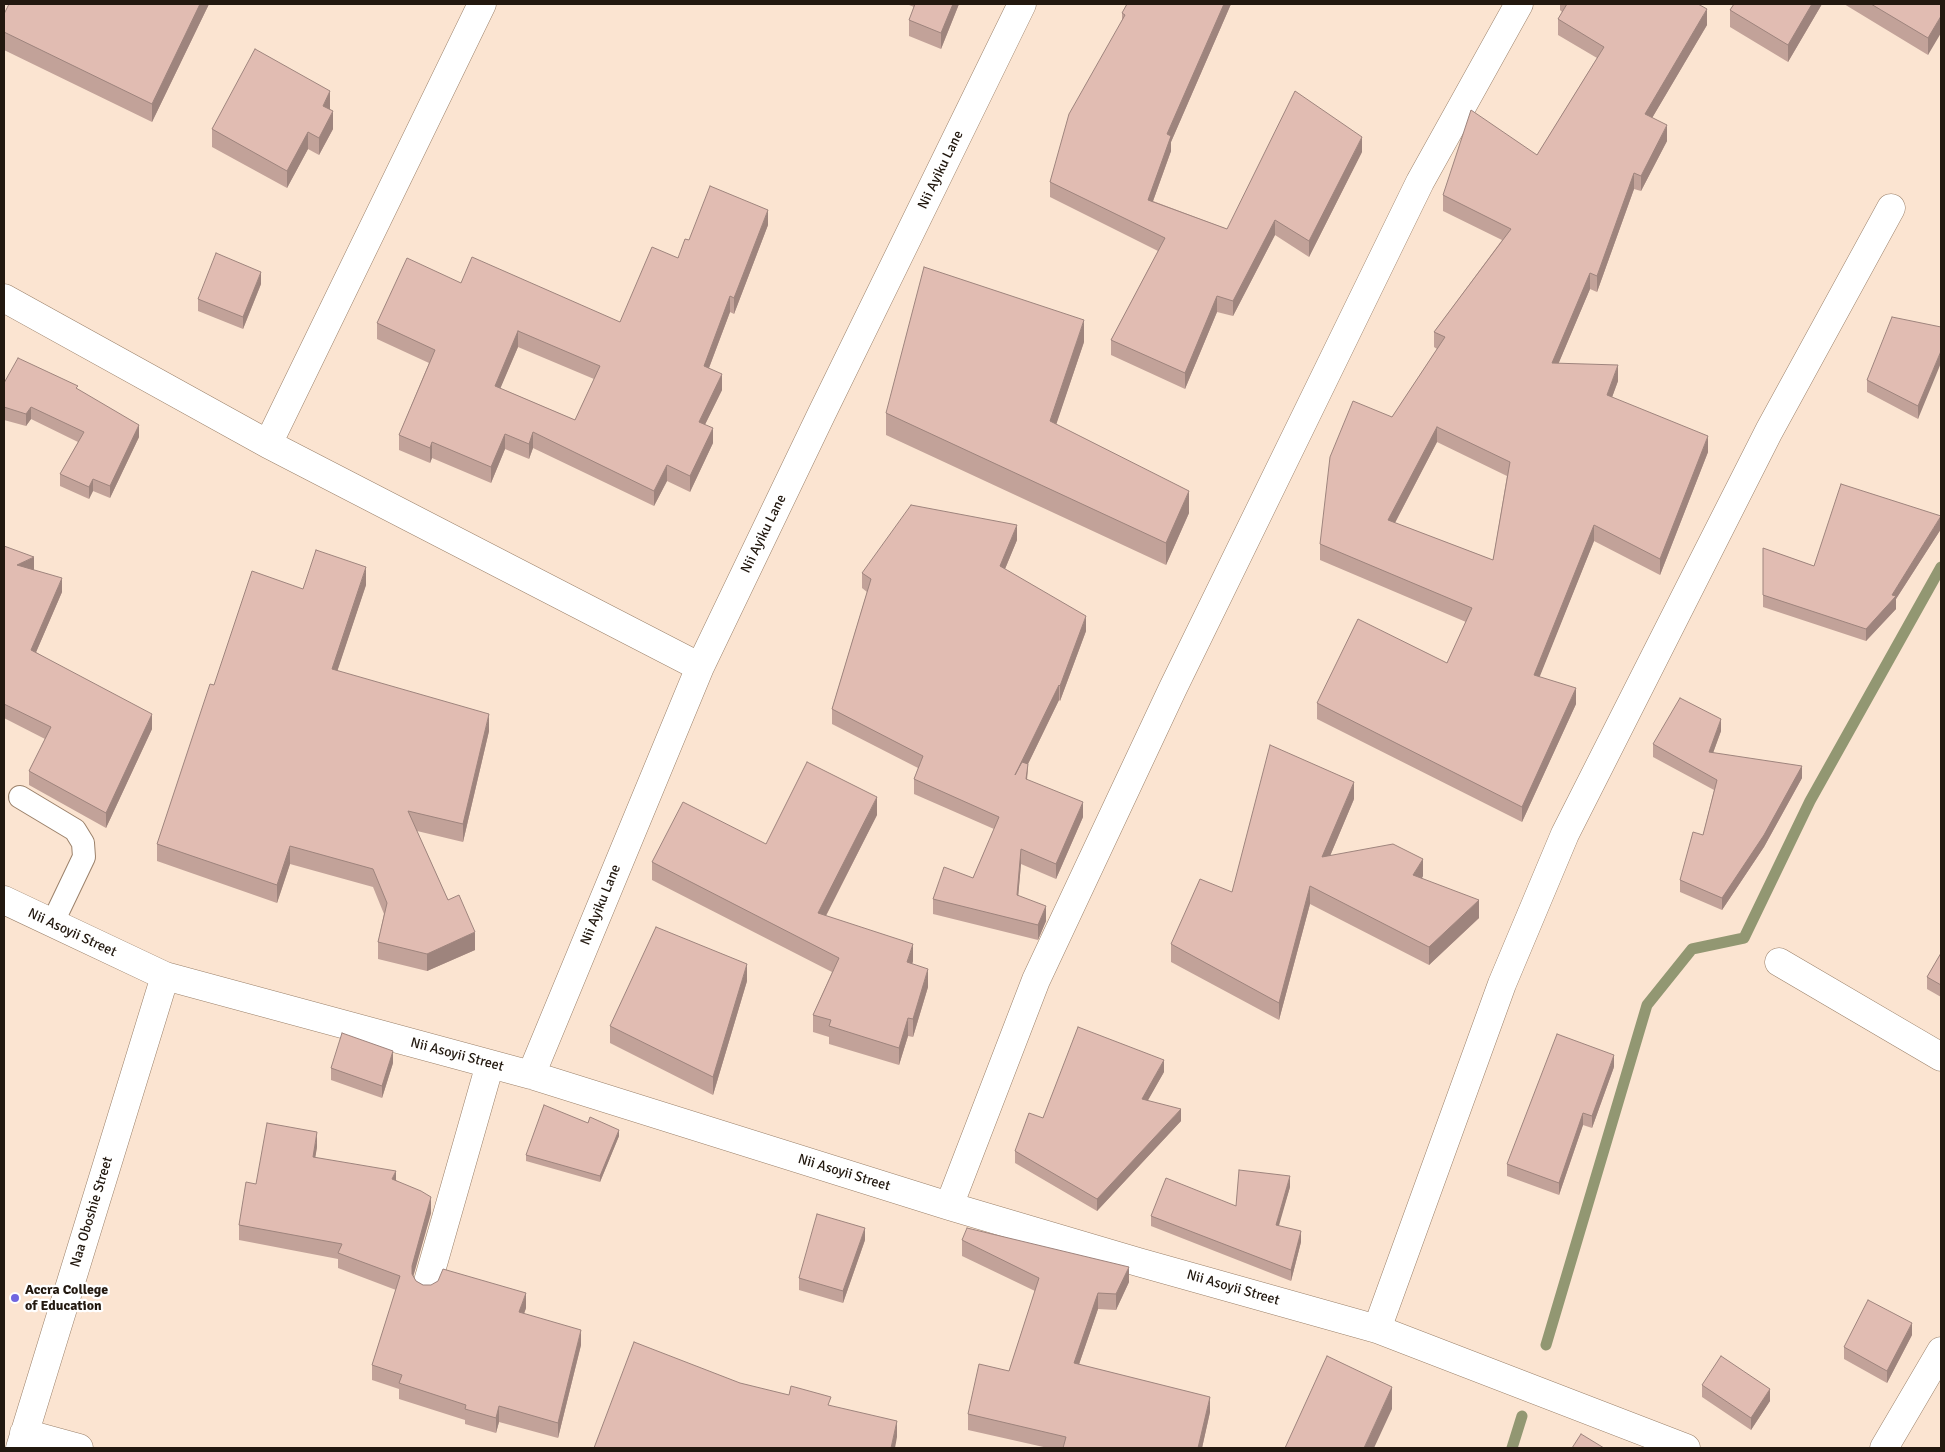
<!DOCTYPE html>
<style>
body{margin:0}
#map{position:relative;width:1945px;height:1452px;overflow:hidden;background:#fbe4d1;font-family:Signika,sans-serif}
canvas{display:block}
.frame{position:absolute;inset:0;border:5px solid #22180f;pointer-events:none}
</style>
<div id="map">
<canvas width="1945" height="1452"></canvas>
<div class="frame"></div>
</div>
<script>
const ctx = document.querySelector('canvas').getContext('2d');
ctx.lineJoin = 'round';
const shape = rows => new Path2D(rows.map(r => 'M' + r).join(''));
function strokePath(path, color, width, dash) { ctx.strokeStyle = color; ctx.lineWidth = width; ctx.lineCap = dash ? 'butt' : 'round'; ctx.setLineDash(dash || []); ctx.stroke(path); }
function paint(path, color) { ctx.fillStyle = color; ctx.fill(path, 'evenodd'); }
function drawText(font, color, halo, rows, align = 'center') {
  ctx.font = font + ' Signika,sans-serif'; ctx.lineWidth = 4.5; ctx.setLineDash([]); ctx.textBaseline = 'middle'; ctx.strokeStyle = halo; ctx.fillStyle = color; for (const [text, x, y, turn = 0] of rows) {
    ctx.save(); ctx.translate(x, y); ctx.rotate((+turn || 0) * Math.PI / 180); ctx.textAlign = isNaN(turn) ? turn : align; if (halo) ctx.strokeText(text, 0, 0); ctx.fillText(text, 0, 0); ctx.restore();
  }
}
const stream = shape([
 [1546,1345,1647,1005,1692,949,1744,938,1810,801,1941,567],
 [1512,1448,1522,1416]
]);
const lane = shape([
 [20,797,75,830,83,843,84,857,52,924]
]);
const street = shape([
 [4,298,268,444,700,667],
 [268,444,482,4],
 [4,900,165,976,531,1075,949,1206,1138,1262,1377,1329,1686,1448],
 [1779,962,1941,1057],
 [531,1075,700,667,821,415,1022,4],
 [949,1206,1036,980,1173,688,1420,182,1519,4],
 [427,1285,490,1064],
 [1377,1329,1502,984,1565,834,1769,431,1891,208],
 [24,1433,79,1448],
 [20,1448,165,976],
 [1884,1448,1941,1351]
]);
const wall = shape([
 [209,4,152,122,4,50,4,14],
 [909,4,959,4,941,49,909,36,909,20,914,7,909,5],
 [1127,4,1231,4,1171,142,1171,151,1153,201,1227,229,1362,152,1309,257,1275,235,1233,316,1217,312,1185,389,1111,355,1111,340,1158,251,1050,197,1050,182,1122,20,1122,13],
 [1560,4,1698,4,1707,25,1652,118,1667,141,1641,191,1634,189,1597,292,1590,289,1558,364,1618,381,1612,397,1708,452,1660,575,1594,541,1539,677,1576,704,1522,822,1317,719,1317,703,1447,663,1466,622,1320,560,1320,544,1392,417,1437,349,1434,347,1434,332,1502,240,1443,211,1443,195,1537,155,1597,58,1558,35,1558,19,1562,12,1560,10],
 [1437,442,1507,476,1493,560,1395,523],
 [1734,4,1822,4,1788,62,1730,27,1730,10],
 [1844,4,1941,4,1928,55],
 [330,109,333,129,319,155,308,149,287,188,212,147,212,129],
 [768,225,734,314,730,312,709,368,722,390,705,424,713,443,690,492,667,481,654,506,533,448,529,459,505,449,491,483,432,458,430,463,399,450,399,435,429,363,377,339,377,323,461,283,620,322,678,258,689,240],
 [518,347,594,379,575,420,500,388],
 [261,284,243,329,198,311,198,299],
 [1941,327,1918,419,1867,392,1867,380],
 [1084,342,1056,424,1189,513,1166,565,886,435,886,413],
 [4,383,78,389,139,437,110,498,93,491,89,499,60,486,60,474,78,442,31,419,26,426,4,420],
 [1941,529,1896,599,1896,609,1866,641,1763,607,1763,548,1814,566],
 [1017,540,1005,569,1086,631,1060,701,1059,700,1028,764,1027,780,1083,817,1056,879,1021,864,1018,896,1046,921,1038,940,933,914,933,899,973,878,994,829,914,794,914,779,918,768,832,724,832,709,867,592,862,588,862,573],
 [4,546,62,592,36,652,152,729,106,828,29,785,29,771,45,739,4,718],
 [366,585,337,671,489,731,463,842,417,831,448,900,475,950,427,971,378,959,378,942,384,914,373,887,290,864,277,903,157,861,157,844,214,685,303,589],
 [1721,731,1713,753,1802,778,1764,847,1722,910,1680,892,1680,880,1703,835,1714,790,1653,757,1653,744],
 [1354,799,1330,856,1423,876,1422,878,1479,918,1429,965,1310,904,1279,1020,1171,962,1171,944,1232,892],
 [877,815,826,916,913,961,912,964,928,987,913,1037,908,1036,899,1065,829,1044,829,1037,813,1032,813,1015,832,972,652,880,652,862,766,844],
 [1941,953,1941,997,1927,989,1927,977],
 [747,981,713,1095,610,1043,610,1026],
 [393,1063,382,1098,331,1080,331,1068],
 [1614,1067,1592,1128,1583,1125,1559,1195,1507,1176,1507,1164],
 [1164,1072,1147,1101,1181,1121,1097,1211,1015,1163,1015,1151,1043,1118],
 [588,1123,619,1136,600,1182,526,1161,526,1155],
 [317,1147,315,1157,396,1180,431,1213,413,1276,416,1281,423,1285,526,1308,524,1314,581,1345,558,1438,499,1422,496,1433,465,1424,465,1420,399,1399,399,1389,372,1380,372,1365,396,1290,338,1268,338,1259,239,1240,239,1225,256,1184],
 [1290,1187,1278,1226,1301,1242,1291,1281,1151,1226,1151,1216,1236,1206],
 [865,1240,843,1303,799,1290,799,1278],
 [962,1240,1129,1282,1116,1310,1098,1309,1079,1364,1210,1412,1202,1448,1048,1448,968,1430,968,1414,1009,1371,1035,1291,962,1256],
 [1912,1335,1887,1383,1844,1359,1844,1347],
 [1702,1385,1770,1401,1751,1430,1702,1397]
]);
const shadedWall = shape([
 [200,4,209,4,152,122,152,104],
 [953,4,959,4,941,49,941,33],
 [1224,4,1231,4,1171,142,1171,151,1148,215,1148,200,1167,134],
 [1812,4,1822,4,1788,62,1788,45],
 [1707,9,1707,25,1645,130,1645,114],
 [1941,16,1941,33,1928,55,1928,38],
 [330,91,330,109,323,124,323,106],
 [333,111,333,129,319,155,319,138],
 [1667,125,1667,141,1641,191,1641,176],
 [308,132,308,149,287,188,287,171],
 [1362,137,1362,152,1309,257,1309,241],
 [1634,173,1634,189,1597,292,1597,276],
 [768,210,768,225,734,314,734,298],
 [1275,220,1275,235,1233,316,1233,301],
 [261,272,261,284,243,329,243,317],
 [1590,273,1590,289,1552,379,1552,363],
 [730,296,730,312,704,381,704,366],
 [1217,296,1217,312,1185,389,1185,373],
 [1084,320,1084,342,1050,443,1050,421],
 [518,331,518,347,495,401,495,386],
 [1941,351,1941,363,1918,419,1918,406],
 [1618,365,1618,381,1607,411,1607,395],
 [722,374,722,390,699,437,699,422],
 [31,407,31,419,26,426,26,414],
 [139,425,139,437,110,498,110,486],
 [1437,427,1437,442,1388,536,1388,520],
 [713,428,713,443,690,492,690,476],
 [533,432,533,448,529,459,529,444],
 [505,434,505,449,491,483,491,467],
 [1708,436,1708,452,1660,575,1660,559],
 [432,442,432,458,430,463,430,448],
 [667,465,667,481,654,506,654,491],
 [93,479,93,491,89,499,89,487],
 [1189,491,1189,513,1166,565,1166,543],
 [1941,516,1941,529,1896,599,1896,609,1866,641,1866,629,1892,595],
 [1017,525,1017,540,1000,581,1000,566],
 [1594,525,1594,541,1534,691,1534,675],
 [34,557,34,572,17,565],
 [366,567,366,585,332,687,332,669],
 [62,578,62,592,31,664,31,650],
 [1086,616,1086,631,1060,701,1060,686],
 [1059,685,1059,700,1028,764,1026,794,1015,775],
 [1576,688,1576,704,1522,822,1522,807],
 [152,714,152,729,106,828,106,813],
 [489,714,489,731,463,842,463,824],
 [1721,719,1721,731,1709,764,1709,752],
 [1802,766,1802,778,1764,847,1722,910,1722,898],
 [1354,782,1354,799,1322,875,1322,857],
 [877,797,877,815,818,931,818,913],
 [1083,802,1083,817,1056,879,1056,864],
 [290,846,290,864,277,903,277,885],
 [1021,849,1021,864,1017,910,1017,895],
 [1423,859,1423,876,1413,893,1413,875],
 [1310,886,1310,904,1279,1020,1279,1003],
 [1479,900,1479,918,1429,965,1429,947],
 [1046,906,1046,921,1038,940,1038,925],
 [475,932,475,950,427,971,427,954],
 [913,944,913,961,907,980,907,962],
 [747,964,747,981,713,1095,713,1077],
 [928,969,928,987,913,1037,913,1019],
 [908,1018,908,1036,899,1065,899,1048],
 [393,1051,393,1063,382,1098,382,1086],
 [1614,1055,1614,1067,1592,1128,1592,1116],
 [1164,1060,1164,1072,1142,1111,1142,1099],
 [1181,1109,1181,1121,1097,1211,1097,1199],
 [1583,1113,1583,1125,1559,1195,1559,1183],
 [619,1130,619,1136,600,1182,600,1176],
 [317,1132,317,1147,313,1172,313,1157],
 [396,1171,396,1187,392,1179],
 [1290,1176,1290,1187,1276,1236,1276,1225],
 [431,1197,431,1213,412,1281,412,1266],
 [865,1228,865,1240,843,1303,843,1291],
 [1301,1231,1301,1242,1291,1281,1291,1270],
 [1129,1267,1129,1282,1116,1310,1116,1294],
 [526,1293,526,1308,519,1327,519,1312],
 [1098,1293,1098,1309,1074,1379,1074,1363],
 [1912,1323,1912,1335,1887,1383,1887,1371],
 [581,1330,581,1345,558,1438,558,1423],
 [1392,1387,1392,1409,1374,1448,1364,1448],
 [1770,1389,1770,1401,1751,1430,1751,1418],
 [1210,1397,1210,1412,1202,1448,1198,1448],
 [499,1406,499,1422,496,1433,496,1418],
 [897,1421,897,1437,895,1448,891,1448]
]);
const building = shape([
 [9,4,200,4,152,104,4,32,4,14,9,4],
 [915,4,953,4,941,33,909,20,915,4],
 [1127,4,1224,4,1167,134,1171,136,1148,200,1227,229,1295,91,1362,137,1309,241,1275,220,1233,301,1217,296,1185,373,1111,340,1165,238,1050,182,1069,114,1125,15,1122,13,1127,4],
 [1567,4,1698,4,1707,9,1645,114,1667,125,1641,176,1634,173,1597,276,1590,273,1552,363,1618,365,1607,395,1708,436,1660,559,1594,525,1534,675,1576,688,1522,807,1317,703,1358,619,1447,663,1472,608,1320,544,1330,457,1353,401,1392,417,1445,337,1434,332,1511,229,1443,195,1471,110,1537,155,1604,47,1558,19,1567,4],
 [1437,427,1510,462,1493,560,1388,520,1437,427],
 [1734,4,1812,4,1788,45,1730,10,1734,4],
 [1871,4,1941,4,1941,16,1928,38,1871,4],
 [255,49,330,91,323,106,333,111,319,138,308,132,287,171,212,129,255,49],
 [710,186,768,210,734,298,730,296,704,366,722,374,699,422,713,428,690,476,667,465,654,491,533,432,529,444,505,434,491,467,432,442,430,448,399,435,435,350,377,323,407,258,461,283,472,257,620,322,652,247,678,258,685,239,689,240,710,186],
 [518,331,600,366,575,420,495,386,518,331],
 [216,253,261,272,243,317,198,299,216,253],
 [924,267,1084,320,1050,421,1189,491,1166,543,886,413,924,267],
 [1892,317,1941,327,1941,351,1918,406,1867,380,1892,317],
 [18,358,78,386,76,388,139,425,110,486,93,479,89,487,60,474,84,432,31,407,26,414,4,407,4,383,18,358],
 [1841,484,1941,516,1892,595,1896,596,1866,629,1763,595,1763,548,1814,566,1841,484],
 [911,505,1017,525,1000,566,1086,616,1060,686,1059,685,1015,775,1022,762,1028,764,1026,779,1083,802,1056,864,1021,849,1017,895,1046,906,1038,925,933,899,944,867,973,878,999,817,914,779,923,756,832,709,871,579,862,573,911,505],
 [4,546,34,557,17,565,62,578,31,650,152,714,106,813,29,771,51,727,4,704,4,546],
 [316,550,366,567,332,669,489,714,463,824,408,811,448,900,459,895,475,932,427,954,378,942,387,903,373,869,290,846,277,885,157,844,210,684,214,685,252,571,303,589,316,550],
 [1680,698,1721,719,1709,752,1802,766,1764,835,1722,898,1680,880,1693,832,1703,835,1717,780,1653,744,1680,698],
 [1270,745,1354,782,1322,857,1393,844,1423,859,1413,875,1479,900,1429,947,1310,886,1279,1003,1171,944,1200,879,1232,892,1270,745],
 [807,762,877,797,818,913,913,944,907,962,928,969,913,1019,908,1018,899,1048,829,1026,831,1020,813,1015,839,958,652,862,683,802,766,844,807,762],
 [656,927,747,964,713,1077,610,1026,656,927],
 [1941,953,1941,985,1927,977,1941,953],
 [1078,1027,1164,1060,1142,1099,1181,1109,1097,1199,1015,1151,1029,1113,1043,1118,1078,1027],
 [342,1033,393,1051,382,1086,331,1068,342,1033],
 [1557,1034,1614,1055,1592,1116,1583,1113,1559,1183,1507,1164,1557,1034],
 [544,1105,588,1123,590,1117,619,1130,600,1176,526,1155,544,1105],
 [267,1123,317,1132,313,1157,396,1171,392,1179,421,1191,431,1197,412,1266,412,1274,416,1281,423,1285,431,1285,438,1281,443,1269,526,1293,519,1312,581,1330,558,1423,499,1406,496,1418,465,1409,466,1405,399,1383,402,1375,372,1365,400,1276,338,1253,342,1244,239,1225,246,1182,256,1184,267,1123],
 [1239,1170,1290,1176,1276,1225,1301,1231,1291,1270,1151,1216,1166,1178,1236,1206,1239,1170],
 [817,1214,865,1228,843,1291,799,1278,817,1214],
 [967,1228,1129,1267,1116,1294,1098,1293,1074,1363,1210,1397,1198,1448,1063,1448,1066,1437,968,1414,979,1364,1009,1371,1039,1278,962,1240,967,1228],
 [1868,1300,1912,1323,1887,1371,1844,1347,1868,1300],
 [634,1342,740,1383,789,1395,791,1386,831,1397,828,1405,897,1421,891,1448,594,1448,634,1342],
 [1327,1356,1392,1387,1364,1448,1285,1448,1327,1356],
 [1721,1356,1770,1389,1751,1418,1702,1385,1721,1356],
 [1581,1434,1604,1448,1572,1448,1581,1434]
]);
const markers = [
 [15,1298,5,"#7066e0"]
];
const streetNames = [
 ["Nii Ayiku Lane",941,170,-64],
 ["Nii Ayiku Lane",764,534,-64],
 ["Nii Ayiku Lane",601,905,-68],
 ["Nii Asoyii Street",72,933,25],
 ["Nii Asoyii Street",457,1055,15],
 ["Nii Asoyii Street",844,1173,17],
 ["Naa Oboshie Street",92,1212,-73],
 ["Nii Asoyii Street",1233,1288,16]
];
const poiNames = [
 ["Accra College",25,1290],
 ["of Education",25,1306]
];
strokePath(stream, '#929772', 11);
strokePath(lane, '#9b816a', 24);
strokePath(street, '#9b816a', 29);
strokePath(lane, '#fff', 22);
strokePath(street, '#fff', 28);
paint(wall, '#c2a299');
paint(shadedWall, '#9e847d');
paint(building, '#e1bcb2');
strokePath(building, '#9e847d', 1);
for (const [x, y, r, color] of markers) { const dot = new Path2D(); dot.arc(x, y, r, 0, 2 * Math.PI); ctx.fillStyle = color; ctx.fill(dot); strokePath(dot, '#fff', 2); }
drawText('14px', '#22180f', '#fff', streetNames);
drawText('bold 14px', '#22180f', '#fff', poiNames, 'left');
</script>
